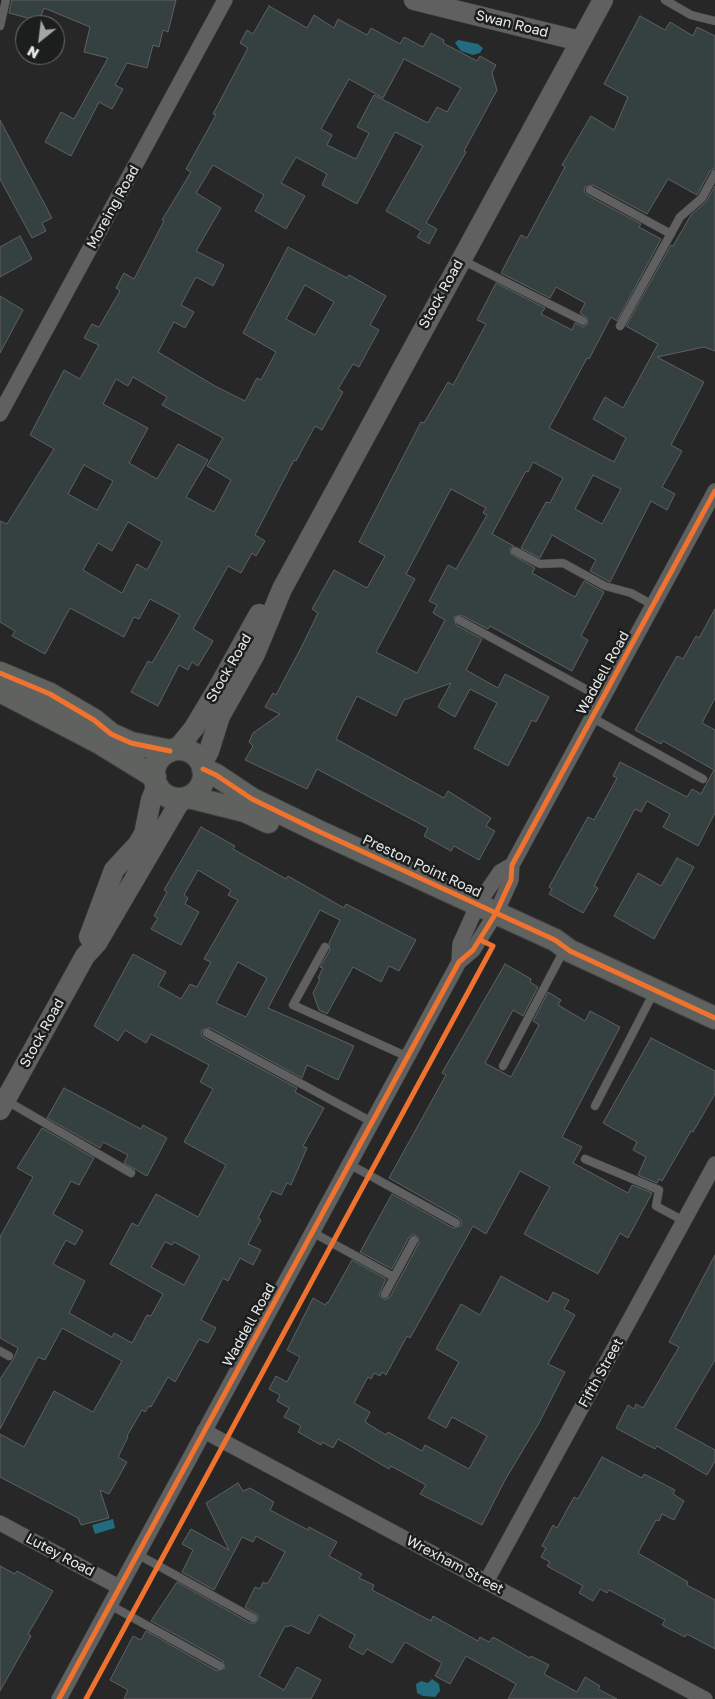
<!DOCTYPE html>
<style>
body{margin:0}
#map{position:relative;width:715px;height:1699px;overflow:hidden;background:#262726;font-family:"Golos Text",sans-serif}
canvas{display:block}
.north{position:absolute;left:15px;top:15px;width:50px;height:50px;box-sizing:border-box;background:#1c1e1d;border:1px solid #6e706f;border-radius:50%;rotate:209deg;font-size:14px;font-weight:700;line-height:20px;text-align:center;color:#e8eae9}
.north::after{content:'';display:block;margin:auto;width:18px;height:22px;background:#a4a6a5;clip-path:polygon(50% 0,100% 100%,50% 72%,0 100%)}
</style>
<div id="map">
<canvas width="715" height="1699"></canvas>
<div class="north">N</div>
</div>
<script>
const ctx = document.querySelector('canvas').getContext('2d');
ctx.lineJoin = 'round';
function paint(path, color) { ctx.fillStyle = color; ctx.fill(path, 'evenodd'); }
const shape = rows => new Path2D(rows.map(r => 'M' + r).join(''));
function strokePath(path, color, width, dash) { ctx.strokeStyle = color; ctx.lineWidth = width; ctx.lineCap = dash ? 'butt' : 'round'; ctx.setLineDash(dash || []); ctx.stroke(path); }
function drawText(font, color, halo, rows, align = 'center') {
  ctx.font = font + ' "Golos Text",sans-serif'; ctx.lineWidth = 5; ctx.setLineDash([]); ctx.textBaseline = 'middle'; ctx.strokeStyle = halo; ctx.fillStyle = color; for (const [text, x, y, turn = 0] of rows) {
    ctx.save(); ctx.translate(x, y); ctx.rotate((+turn || 0) * Math.PI / 180); ctx.textAlign = isNaN(turn) ? turn : align; if (halo) ctx.strokeText(text, 0, 0); ctx.fillText(text, 0, 0); ctx.restore();
  }
}
const water = shape([
 [458,40,478,44,483,48,480,53,473,55,461,51,455,43],
 [113,1519,115,1528,95,1534,92,1525],
 [432,1679,439,1684,440,1691,435,1697,423,1696,417,1693,416,1684,421,1681,428,1683]
]);
const building = shape([
 [12,0,176,0,168,32,163,30,159,47,153,45,147,68,127,63,115,85,123,89,112,109,99,102,71,156,45,142,61,112,74,119,108,58,84,52,90,27,44,8,39,21,9,13,12,0],
 [269,6,307,28,314,15,334,28,338,19,367,35,371,28,400,44,404,37,423,47,431,33,444,40,443,43,477,61,480,56,496,65,492,73,497,90,464,151,466,152,426,223,437,229,429,244,417,237,421,231,386,211,423,146,395,132,357,204,322,185,327,174,296,157,281,183,305,196,286,229,255,211,264,195,213,165,196,193,221,208,196,251,224,265,213,286,196,277,181,305,194,312,185,328,174,322,158,352,215,386,245,401,257,378,261,380,276,352,243,333,288,247,347,278,349,275,386,296,370,325,379,330,359,367,353,364,338,389,343,392,322,430,315,426,296,461,294,460,255,535,265,541,256,556,252,553,241,573,228,566,193,629,213,641,198,666,192,662,188,670,179,665,158,706,131,692,148,661,152,663,180,615,150,599,139,619,134,617,124,637,70,608,45,654,12,636,15,631,0,622,0,521,7,524,54,449,30,435,64,370,80,379,99,345,84,338,92,324,99,327,120,291,116,288,124,273,134,279,164,221,162,220,191,172,186,169,216,115,213,114,248,48,240,43,247,30,253,34,269,6],
 [404,59,461,88,447,112,437,107,428,123,374,95,357,127,369,133,356,159,327,145,332,135,321,129,349,79,383,98,404,59],
 [305,285,334,302,315,335,286,319,305,285],
 [133,377,167,397,162,405,223,438,207,466,231,480,214,512,186,497,208,460,178,444,157,479,129,463,148,428,103,404,116,379,128,386,133,377],
 [84,465,113,481,97,510,68,494,84,465],
 [128,522,162,542,147,570,137,564,122,593,83,570,98,543,112,551,128,522],
 [640,16,665,30,670,22,693,36,697,27,715,36,715,168,710,171,697,195,668,179,647,214,593,185,585,187,584,191,587,195,641,224,639,227,661,239,617,321,611,317,589,359,587,358,549,428,614,462,626,438,593,419,605,397,623,408,658,344,626,326,671,245,673,246,691,215,706,202,715,186,715,351,704,347,657,357,704,382,671,445,682,451,662,487,675,494,667,510,651,501,610,582,590,571,596,560,552,535,540,558,521,548,546,502,550,503,563,478,533,462,528,472,526,471,492,534,514,546,510,549,511,554,535,568,532,573,575,597,584,581,604,592,581,636,588,640,572,671,490,626,488,629,461,615,454,617,456,625,482,639,466,670,498,688,505,674,549,697,536,722,532,720,508,766,474,748,497,703,470,689,455,717,438,707,451,683,404,700,396,716,357,696,336,739,444,798,448,791,491,818,486,826,495,831,479,860,454,846,451,851,424,836,428,828,317,769,307,789,245,760,253,746,249,742,253,733,280,714,265,707,273,693,276,695,303,644,318,613,312,609,334,570,367,588,385,556,359,542,421,422,424,423,448,382,453,385,486,324,477,320,496,283,545,308,541,314,572,330,575,323,583,327,588,324,587,318,580,313,585,303,556,287,550,298,501,273,521,235,527,238,565,167,562,165,591,116,614,130,628,97,604,84,640,16],
 [593,475,621,489,602,524,575,509,593,475],
 [451,489,486,508,483,513,487,515,456,569,448,565,429,601,437,605,433,613,445,620,417,673,376,652,415,579,406,574,451,489],
 [0,120,52,218,42,223,46,231,32,238,0,179,0,120],
 [20,236,32,259,0,277,0,247,20,236],
 [0,296,23,310,0,353,0,296],
 [715,609,715,698,702,723,715,730,715,813,698,846,663,827,670,814,647,801,641,812,635,809,594,886,598,888,583,913,549,894,552,889,549,887,588,817,594,820,617,778,613,776,620,762,687,797,692,789,701,794,714,770,663,741,661,744,635,730,677,656,683,659,696,636,699,638,715,609],
 [201,827,235,846,233,849,286,879,288,876,344,908,346,904,416,940,399,971,389,966,381,982,353,967,327,1014,319,1010,313,993,320,979,318,978,323,968,320,967,330,950,329,943,340,920,320,910,268,1008,354,1046,338,1080,307,1065,302,1078,210,1028,202,1030,201,1034,204,1038,297,1088,295,1092,324,1108,303,1146,307,1148,291,1185,287,1183,281,1195,272,1191,258,1218,261,1220,248,1244,261,1250,253,1265,240,1258,228,1281,223,1278,201,1320,216,1328,208,1343,199,1339,175,1382,168,1377,151,1407,149,1406,145,1412,142,1410,127,1436,128,1437,118,1457,127,1462,109,1494,100,1490,109,1518,81,1525,78,1518,0,1477,0,1434,24,1447,54,1391,93,1412,122,1361,62,1328,45,1360,38,1357,0,1429,0,1379,14,1358,18,1348,0,1338,0,1237,33,1177,17,1168,42,1128,94,1158,79,1185,71,1181,53,1214,83,1231,75,1245,66,1240,53,1264,85,1281,69,1313,112,1337,114,1333,132,1343,147,1315,151,1316,163,1294,110,1264,132,1223,138,1226,156,1194,198,1217,226,1165,184,1142,213,1089,200,1082,209,1065,151,1034,146,1043,125,1030,118,1041,94,1026,133,954,166,972,158,986,181,999,190,984,197,987,211,962,204,959,238,900,228,895,231,890,198,870,184,895,188,898,185,904,199,912,181,945,151,929,158,918,154,916,167,892,164,890,201,827],
 [238,962,267,978,246,1017,216,1003,238,962],
 [165,1242,172,1245,174,1242,200,1256,184,1285,151,1267,165,1242],
 [677,858,694,867,654,939,614,916,638,873,661,886,677,858],
 [505,964,531,979,530,982,538,987,523,1016,513,1010,485,1063,511,1077,539,1025,533,1021,548,992,561,1000,558,1005,585,1021,590,1011,620,1027,562,1137,582,1147,573,1163,628,1193,632,1185,652,1193,628,1238,620,1233,598,1274,524,1234,550,1187,520,1171,486,1234,473,1226,410,1338,407,1336,386,1375,382,1372,380,1376,374,1373,371,1379,368,1377,354,1403,370,1412,365,1422,386,1435,388,1432,422,1451,425,1445,469,1469,487,1436,452,1417,446,1428,428,1418,459,1362,436,1349,461,1304,480,1315,501,1276,548,1302,553,1292,569,1300,564,1309,575,1315,548,1364,565,1372,539,1423,505,1480,482,1525,420,1494,426,1485,391,1466,389,1469,338,1439,333,1448,322,1442,321,1445,298,1432,301,1426,284,1417,289,1408,277,1401,280,1395,269,1389,276,1376,287,1382,300,1357,287,1350,313,1298,325,1305,327,1302,328,1303,352,1260,386,1279,379,1295,385,1300,390,1297,419,1243,418,1237,413,1234,409,1237,392,1269,360,1252,392,1194,453,1228,461,1226,462,1222,459,1218,389,1178,446,1075,442,1073,505,964],
 [651,1038,715,1071,715,1094,693,1132,691,1131,662,1181,659,1179,657,1183,638,1175,646,1157,633,1150,637,1142,603,1123,651,1038],
 [64,1088,141,1129,143,1125,167,1138,147,1176,124,1163,128,1155,103,1142,100,1148,47,1118,64,1088],
 [715,1255,715,1360,675,1428,715,1450,715,1461,707,1475,657,1446,655,1449,616,1428,628,1405,634,1409,636,1404,643,1408,679,1347,669,1342,715,1255],
 [602,1457,642,1478,644,1474,675,1490,673,1494,684,1501,674,1520,662,1514,659,1521,656,1520,638,1553,688,1582,687,1585,715,1600,715,1649,687,1634,685,1637,662,1625,665,1620,609,1590,607,1593,600,1589,593,1601,579,1593,583,1586,547,1566,550,1562,541,1557,546,1548,542,1546,553,1525,557,1528,574,1497,578,1499,602,1457],
 [238,1483,243,1491,250,1488,274,1502,270,1510,308,1530,309,1527,337,1542,329,1556,362,1574,359,1578,374,1585,372,1590,431,1621,433,1616,478,1641,480,1637,489,1642,493,1637,530,1658,531,1656,549,1665,544,1674,577,1692,585,1677,600,1686,598,1689,617,1699,508,1699,516,1684,466,1656,450,1684,435,1676,442,1663,405,1642,392,1663,367,1649,363,1655,349,1647,355,1635,319,1615,309,1634,290,1625,288,1627,285,1626,259,1676,284,1690,297,1667,321,1680,311,1699,124,1699,128,1690,110,1680,133,1636,141,1640,146,1631,217,1671,225,1668,223,1661,151,1621,177,1582,250,1623,255,1623,258,1620,258,1615,245,1607,255,1587,260,1589,263,1582,267,1584,271,1578,285,1552,256,1536,253,1542,242,1537,214,1590,182,1572,193,1550,182,1544,191,1529,229,1550,206,1503,238,1483],
 [0,1566,15,1574,17,1571,53,1591,28,1634,31,1636,0,1691,0,1566]
]);
const service = shape([
 [665,0,691,15,715,21],
 [0,26,6,0],
 [590,190,671,234],
 [462,260,583,321],
 [620,326,680,217,702,198,715,174],
 [515,551,540,564,563,563,605,586,631,593,653,605],
 [459,620,602,698],
 [591,717,703,779],
 [325,947,293,1005,408,1057],
 [207,1033,372,1122],
 [503,1066,564,950],
 [7,1101,131,1173],
 [595,1106,654,992],
 [585,1159,659,1190,656,1206,684,1221],
 [349,1164,456,1223],
 [312,1232,394,1277,414,1240],
 [385,1294,394,1277],
 [0,1351,9,1356],
 [137,1554,253,1618],
 [110,1605,220,1666]
]);
const minor = shape([
 [0,414,225,0],
 [459,962,460,944,478,904,500,872,512,865],
 [204,1431,705,1699],
 [0,1523,119,1587],
 [486,1582,715,1164],
 [59,1699,459,962,473,950,496,913,511,880,512,865,715,491]
]);
const tertiary = shape([
 [414,0,580,41],
 [177,749,194,728,218,688,259,614],
 [202,764,209,751,220,716,255,654,282,589,603,0],
 [89,937,114,870,138,844,144,834,151,800,157,785],
 [0,1110,85,956,97,943,182,798]
]);
const secondary = shape([
 [0,673,50,694,94,720,111,734,131,743,170,751],
 [0,691,98,742,155,777],
 '154 774a25 25 0 1 1 50 0a25 25 0 1 1-50 0Z',
 [203,769,216,775,252,799,320,832,496,913,555,940,570,951,715,1018],
 [189,797,245,811,268,822]
]);
const cycleway = shape([
 [0,673,50,694,94,720,111,734,131,743,170,751],
 [203,769,216,775,252,799,320,832,496,913,555,940,570,951,715,1018],
 [59,1699,459,962,473,950,496,913,511,880,512,865,715,491],
 [86,1699,493,946,480,940]
]);
const streetNames = [
 ["Swan Road",512,24,14],
 ["Moreing Road",113,207,-61],
 ["Stock Road",441,294,-61],
 ["Stock Road",229,668,-60],
 ["Waddell Road",603,673,-61],
 ["Preston Point Road",422,866,25],
 ["Stock Road",42,1033,-61],
 ["Waddell Road",249,1325,-61],
 ["Fifth Street",601,1373,-61],
 ["Lutey Road",60,1555,28],
 ["Wrexham Street",455,1565,28]
];
paint(water, '#236c7f');
paint(building, '#344140');
strokePath(building, '#606161', 1);
strokePath(service, '#424443', 9);
strokePath(minor, '#424443', 16);
strokePath(tertiary, '#424443', 21);
strokePath(secondary, '#424443', 24);
strokePath(service, '#5f605f', 8);
strokePath(minor, '#5f605f', 15);
strokePath(tertiary, '#5f605f', 20);
strokePath(secondary, '#60625f', 22);
strokePath(cycleway, '#ef722f', 5);
drawText('14px', '#e8eae9', '#1c1e1d', streetNames);
</script>
